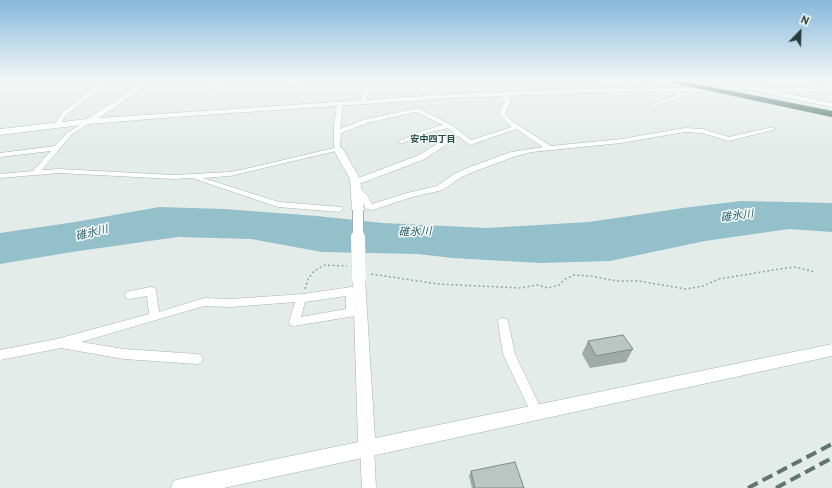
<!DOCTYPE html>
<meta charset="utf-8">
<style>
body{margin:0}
#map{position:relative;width:832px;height:488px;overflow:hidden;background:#e4ece9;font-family:Overpass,sans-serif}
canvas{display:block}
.north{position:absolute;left:780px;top:12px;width:40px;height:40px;-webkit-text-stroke:3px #f4f9f7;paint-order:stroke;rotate:23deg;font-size:11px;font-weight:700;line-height:16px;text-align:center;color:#263b36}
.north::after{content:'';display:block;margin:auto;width:14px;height:18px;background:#263b36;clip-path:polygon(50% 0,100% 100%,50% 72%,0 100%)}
</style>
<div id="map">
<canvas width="832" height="488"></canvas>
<div class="north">N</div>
</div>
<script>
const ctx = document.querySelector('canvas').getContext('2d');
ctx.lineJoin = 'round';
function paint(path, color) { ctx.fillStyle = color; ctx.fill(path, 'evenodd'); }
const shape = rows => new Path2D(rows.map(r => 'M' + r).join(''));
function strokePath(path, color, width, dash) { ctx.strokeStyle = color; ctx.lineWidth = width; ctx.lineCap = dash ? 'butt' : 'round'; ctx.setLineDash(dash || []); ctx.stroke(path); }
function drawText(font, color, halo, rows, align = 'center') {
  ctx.font = font + ' Overpass,"Noto Sans JP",sans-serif'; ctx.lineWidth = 3; ctx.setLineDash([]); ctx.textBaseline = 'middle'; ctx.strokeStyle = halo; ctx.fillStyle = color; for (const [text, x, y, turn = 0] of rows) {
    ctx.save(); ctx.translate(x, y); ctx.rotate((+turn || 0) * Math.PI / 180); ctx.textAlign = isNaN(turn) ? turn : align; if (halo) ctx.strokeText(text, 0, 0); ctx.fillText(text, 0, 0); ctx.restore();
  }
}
const water = shape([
 [741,201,832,203,832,232,789,229,705,241,610,261,540,263,453,258,417,254,322,252,251,239,178,237,72,252,0,264,0,233,75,222,159,207,224,209,317,216,383,223,487,228,589,222,690,207]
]);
const pathFar1 = shape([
 [281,84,294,85,346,82],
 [210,90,226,81]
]);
const path = shape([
 [371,274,438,284,520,288,537,285,548,288,559,285,565,279,574,275,590,276,617,281,639,281,686,289,703,286,719,279,786,268,796,267,814,272],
 [305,289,308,279,314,271,325,265,347,266]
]);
const street = shape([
 [102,81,108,81,99,90,66,115,60,125,56,125,55,124,62,113,102,81],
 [350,81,357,81,371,85,365,103,360,102,365,86,350,82,350,81],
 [832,87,832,91,768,92,765,90,768,88,832,87],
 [675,89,680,90,681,96,679,98,654,106,651,104,675,96,675,89],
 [504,91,506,92,511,101,505,114,513,122,551,146,621,139,685,128,703,129,729,137,773,127,776,129,729,141,702,133,685,132,621,143,532,152,516,156,473,172,460,178,443,190,412,197,373,210,366,209,361,199,353,190,354,188,360,188,368,196,372,204,407,193,437,186,454,174,467,168,511,152,543,147,516,129,470,145,458,136,425,159,359,184,353,184,352,182,353,180,419,155,454,133,448,128,423,134,403,143,399,143,399,141,419,132,443,125,416,112,367,123,341,133,340,150,230,176,203,178,279,202,342,207,343,209,339,212,278,207,192,178,174,179,59,173,0,178,0,174,33,171,51,151,0,157,0,153,55,146,67,133,89,119,91,120,91,122,71,135,42,170,59,169,174,175,230,172,254,167,334,148,334,126,337,104,340,102,343,104,340,129,363,120,417,108,453,126,471,140,512,127,499,114,505,101,501,93,504,91],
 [151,287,155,288,156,291,159,312,204,298,231,299,303,294,351,287,355,288,356,291,356,307,365,308,366,311,365,314,361,315,294,326,290,325,289,322,295,302,231,307,204,306,81,342,124,349,197,354,201,355,203,359,201,363,197,364,124,359,61,348,0,360,0,350,57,339,149,314,147,296,130,299,126,298,125,295,126,292,130,291,151,287],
 [346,296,346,309,301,317,305,302,346,296],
 [503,318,507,319,508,322,515,354,543,413,541,417,537,419,533,417,503,354,498,322,499,319,503,318],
 [367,441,372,443,374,448,376,488,362,488,360,448,362,443,367,441]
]);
const secondary = shape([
 [146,81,154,81,99,118,453,94,637,87,694,88,746,85,832,103,832,107,746,89,694,92,637,91,453,98,175,117,89,124,0,135,0,129,87,119,146,81],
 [338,146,343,149,360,179,364,210,362,212,358,213,354,212,352,210,350,179,333,149,338,146],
 [359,274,364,276,365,279,375,438,832,344,832,356,224,488,171,488,173,481,180,479,358,442,353,279,354,276,359,274]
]);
const highway = shape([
 [669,81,681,81,832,111,832,117,673,83,669,81]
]);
const rail = shape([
 [748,488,832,444],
 [776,488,832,458]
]);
const secondaryBridgeFar1 = shape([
 [358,210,358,238]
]);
const secondaryBridge = shape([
 [358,237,359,279]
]);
const wall = shape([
 [588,341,633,349,626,362,590,368,582,354],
 [471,471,524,488,472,488,469,476]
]);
const building = shape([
 [623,335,633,349,596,356,588,341,623,335],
 [515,462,524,488,475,488,471,471,515,462]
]);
const farNeighbourhoodnames = [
 ["安中四丁目",433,140]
];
const waterNames = [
 ["碓氷川",737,217,-7],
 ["碓氷川",415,233,-1],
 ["碓氷川",92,234,-14]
];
paint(water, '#93c0ca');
strokePath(street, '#a7b3b0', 1);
strokePath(secondary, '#a1b3ad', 1);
strokePath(highway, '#c2c8c7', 1);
strokePath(pathFar1, '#89aba2', 1, [1.5, 2]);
strokePath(path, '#89aba2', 1.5, [2, 2.5]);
paint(street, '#fff');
paint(secondary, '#fff');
paint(highway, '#35645c');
strokePath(rail, '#607771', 4, [11, 5.5]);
strokePath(secondaryBridgeFar1, '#a1b3ad', 12, []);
strokePath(secondaryBridge, '#a1b3ad', 14, []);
strokePath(secondaryBridgeFar1, '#fff', 10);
strokePath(secondaryBridge, '#fff', 14);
paint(wall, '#a0aaa7');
paint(building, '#bac6c2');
strokePath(building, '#828b88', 1);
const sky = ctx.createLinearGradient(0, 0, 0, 149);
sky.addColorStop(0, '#86b9dc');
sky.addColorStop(0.54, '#f3f6f5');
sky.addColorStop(1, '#f3f6f500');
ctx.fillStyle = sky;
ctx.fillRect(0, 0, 832, 149);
drawText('bold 9px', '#244b43', '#f4f9f7', farNeighbourhoodnames);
drawText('italic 11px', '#276170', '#f4f9f7', waterNames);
</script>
